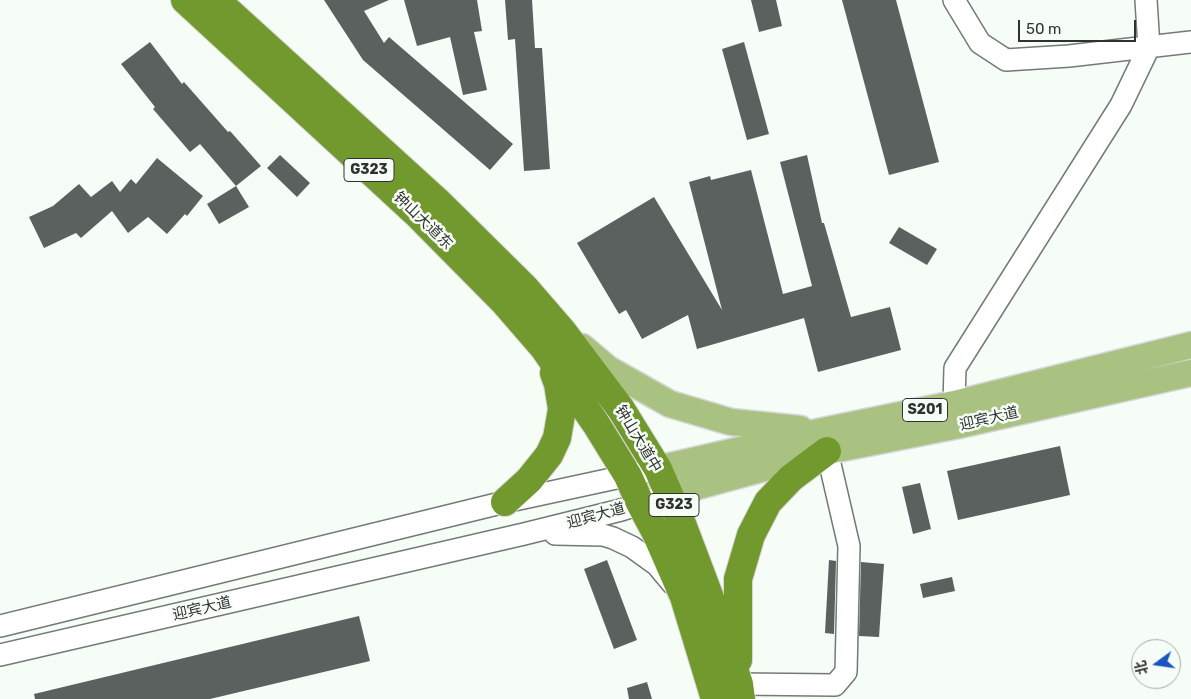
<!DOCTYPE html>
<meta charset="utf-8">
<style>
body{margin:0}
#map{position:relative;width:1191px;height:699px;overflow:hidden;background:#f6fcf6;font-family:Rubik,"Noto Sans SC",sans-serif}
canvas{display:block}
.north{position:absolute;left:1131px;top:639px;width:50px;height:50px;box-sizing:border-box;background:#f6fcf6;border:1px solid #a7aba7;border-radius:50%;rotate:256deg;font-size:14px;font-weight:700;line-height:20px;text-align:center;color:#303230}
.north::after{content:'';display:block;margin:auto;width:18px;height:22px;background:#1a54c0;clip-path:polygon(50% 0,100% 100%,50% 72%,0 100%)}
.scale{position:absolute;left:1018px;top:20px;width:118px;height:22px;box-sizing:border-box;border:2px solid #303230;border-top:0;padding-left:6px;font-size:15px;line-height:18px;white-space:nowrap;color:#303230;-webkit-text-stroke:4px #f6fcf6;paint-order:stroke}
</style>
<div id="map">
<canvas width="1191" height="699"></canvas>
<div class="north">北</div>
<div class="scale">50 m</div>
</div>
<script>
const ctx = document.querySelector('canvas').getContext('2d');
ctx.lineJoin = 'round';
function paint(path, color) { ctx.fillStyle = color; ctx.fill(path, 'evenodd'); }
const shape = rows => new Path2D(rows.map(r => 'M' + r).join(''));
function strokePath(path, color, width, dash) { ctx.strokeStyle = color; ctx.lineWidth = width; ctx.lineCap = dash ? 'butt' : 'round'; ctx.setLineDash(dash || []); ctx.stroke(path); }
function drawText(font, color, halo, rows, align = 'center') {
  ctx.font = font + ' Rubik,"Noto Sans SC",sans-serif'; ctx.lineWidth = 5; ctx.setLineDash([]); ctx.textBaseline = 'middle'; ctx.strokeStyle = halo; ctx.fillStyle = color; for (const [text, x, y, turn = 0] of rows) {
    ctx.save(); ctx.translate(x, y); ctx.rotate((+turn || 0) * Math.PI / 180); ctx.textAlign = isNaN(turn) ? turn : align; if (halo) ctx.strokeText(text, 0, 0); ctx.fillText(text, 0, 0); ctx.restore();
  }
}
const building = shape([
 [324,0,389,0,364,11,384,43,389,37,513,144,490,170,363,60],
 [404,0,477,0,482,31,474,32,487,90,463,95,450,37,417,46],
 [505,0,532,0,535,48,542,48,550,169,524,171,515,39,508,40],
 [751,0,776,0,782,26,759,32],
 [842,0,896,0,939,162,889,175],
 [150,42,182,84,184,82,228,132,230,131,261,166,236,186,200,144,190,152,153,109,155,107,121,64],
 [744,42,769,134,747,140,722,49],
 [280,155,310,183,297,197,267,168],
 [807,155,822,223,824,223,851,317,890,307,901,350,818,372,804,318,697,349,688,315,642,339,626,310,619,314,577,243,654,197,722,310,689,182,710,176,711,180,751,170,783,294,812,286,780,162],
 [157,158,203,196,187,216,185,214,167,234,148,217,128,233,112,211,81,238,76,233,44,248,29,217,53,206,79,184,91,197,112,181,120,192,131,179,136,184],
 [236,186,249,207,219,224,207,204],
 [899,227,937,249,927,265,889,243],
 [1060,446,1070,495,958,520,947,471],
 [920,483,931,529,913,534,902,487],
 [607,560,637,640,614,649,584,569],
 [829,560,836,561,834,634,825,633],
 [861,562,884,564,879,637,859,636],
 [952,577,955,591,923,598,920,584],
 [359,616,370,661,210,699,35,699,34,694],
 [647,682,652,699,629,699,627,688]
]);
const minor = shape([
 [954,0,980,43,1006,60,1069,56,1191,42],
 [957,418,954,404,955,368,1121,105,1149,47,1146,0],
 [555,534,603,535,613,538,632,547,657,565,672,583],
 [0,626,505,502,658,469],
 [0,655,524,534,621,510,669,494],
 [739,684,835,685,846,672,849,546,827,451]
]);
const major = shape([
 [582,347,608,369,670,404,731,422,800,429],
 [658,469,823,431,954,404,1191,345],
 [669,494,827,451,959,425,1191,373]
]);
const highway = shape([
 [185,0,417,214,505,303,544,348,596,424,628,476,640,503,656,533,684,597,715,699],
 [216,0,437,201,525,288,563,332,621,409,658,469,682,524,710,598,739,684,741,699],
 [505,502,529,480,549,455,557,438,562,409,558,384,554,373],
 [738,660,738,579,751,535,768,502,791,478,827,451]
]);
const shields = [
 [369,170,50],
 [925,410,45],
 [674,505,50]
];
const shieldNames = [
 ["G323",369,170],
 ["S201",925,410],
 ["G323",674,505]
];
const streetNames = [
 ["钟山大道东",423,221,44],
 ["迎宾大道",989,419,-13],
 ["钟山大道中",638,439,59],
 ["迎宾大道",596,516,-15],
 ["迎宾大道",202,609,-13]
];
paint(building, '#5a615f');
strokePath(minor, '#747a75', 24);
strokePath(major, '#d6d6d6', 29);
strokePath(highway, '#d6d6d6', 30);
strokePath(minor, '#fff', 21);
strokePath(major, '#aac281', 26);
strokePath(highway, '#72992d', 28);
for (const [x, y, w] of shields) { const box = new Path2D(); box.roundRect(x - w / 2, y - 11.5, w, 23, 4); ctx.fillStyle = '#f6fcf6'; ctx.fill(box); strokePath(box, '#303230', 1); }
drawText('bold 14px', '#303230', null, shieldNames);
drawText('15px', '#303230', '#f6fcf6', streetNames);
</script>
